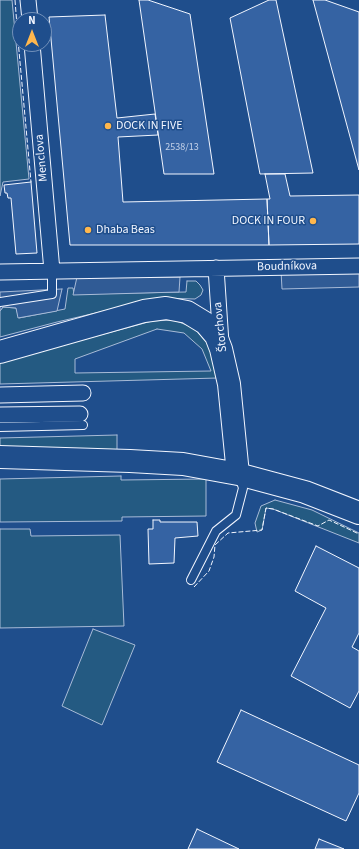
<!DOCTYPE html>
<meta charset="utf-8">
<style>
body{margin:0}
#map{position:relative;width:359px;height:849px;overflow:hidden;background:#1f4e8c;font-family:"Source Sans 3",sans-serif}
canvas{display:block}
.north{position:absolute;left:12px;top:12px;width:40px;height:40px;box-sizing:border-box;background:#1f4e8c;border:1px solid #7391ba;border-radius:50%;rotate:0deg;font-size:11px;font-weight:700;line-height:16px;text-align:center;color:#f2f6ff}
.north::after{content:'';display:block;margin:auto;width:14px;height:18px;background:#ffb74d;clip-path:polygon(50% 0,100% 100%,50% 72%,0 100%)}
</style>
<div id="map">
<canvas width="359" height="849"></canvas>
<div class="north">N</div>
</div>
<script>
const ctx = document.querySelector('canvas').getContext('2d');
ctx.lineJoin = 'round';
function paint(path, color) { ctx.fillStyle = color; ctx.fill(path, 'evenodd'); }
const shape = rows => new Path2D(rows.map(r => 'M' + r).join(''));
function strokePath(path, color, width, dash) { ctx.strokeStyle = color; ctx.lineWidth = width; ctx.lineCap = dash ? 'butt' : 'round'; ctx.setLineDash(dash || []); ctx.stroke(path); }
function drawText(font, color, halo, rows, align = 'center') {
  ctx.font = font + ' "Source Sans 3",sans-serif'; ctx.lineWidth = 3; ctx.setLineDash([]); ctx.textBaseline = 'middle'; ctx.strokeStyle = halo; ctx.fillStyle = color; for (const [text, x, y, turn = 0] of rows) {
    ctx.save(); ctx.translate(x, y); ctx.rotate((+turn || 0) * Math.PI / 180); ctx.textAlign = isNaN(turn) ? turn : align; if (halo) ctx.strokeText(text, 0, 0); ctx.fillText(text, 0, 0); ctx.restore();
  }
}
const green = shape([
 [0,0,12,0,29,179,3,182,0,196,0,0],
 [187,281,196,281,200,285,203,290,201,295,195,299,160,298,57,322,0,337,0,311,3,307,16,308,19,318,65,309,68,288,73,288,74,294,186,292,187,281],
 [174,320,194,328,209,345,218,378,0,384,0,362,152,321,174,320],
 [157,329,184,333,202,349,211,371,75,373,75,359,157,329],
 [117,435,117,451,0,448,0,438,117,435],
 [121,476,121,480,206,479,206,516,122,517,122,521,0,522,0,479,121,476],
 [275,500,312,510,359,533,359,543,273,509,266,508,262,530,257,532,255,523,261,506,275,500],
 [0,529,30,529,31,536,120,535,124,626,0,628,0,529],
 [93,629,135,645,102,725,62,706,93,629]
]);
const parking = shape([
 [359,270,359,287,282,289,281,271,359,270],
 [77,277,180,277,179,292,73,295,77,277],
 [62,289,57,311,18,318,16,308,3,307,0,311,0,292,62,289]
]);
const building = shape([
 [139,0,148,0,190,14,214,174,164,174,139,0],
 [269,0,276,0,313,173,260,174,230,18,269,0],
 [313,0,325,0,359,12,359,170,313,0],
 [105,15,117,118,155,114,158,135,118,137,123,202,267,199,269,245,70,245,49,17,105,15],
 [265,174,285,174,290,196,359,195,359,244,269,245,267,199,270,199,265,174],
 [31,182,37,253,16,254,11,198,8,198,7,193,5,193,4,185,31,182],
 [153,520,160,520,160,522,197,522,198,536,175,538,174,563,149,564,148,529,153,529,153,520],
 [316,546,359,568,359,633,352,647,359,651,359,691,350,708,291,676,326,608,295,591,316,546],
 [241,710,359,765,359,793,346,821,217,762,241,710],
 [197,829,239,849,188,849,197,829],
 [319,839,344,849,315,849,319,839]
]);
const lane = shape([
 [0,302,52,294,52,271],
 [0,427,83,425],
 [191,580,216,531,236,515,243,488,239,476]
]);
const street = shape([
 [28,0,30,20],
 [32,44,52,271],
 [216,268,221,343],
 [0,272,359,266],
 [0,395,83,393],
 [0,415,80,414]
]);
const secondary = shape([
 [0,352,144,311,166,308,187,312,205,323,216,336,221,349,229,384,238,474],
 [0,457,130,461,183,464,238,474,305,492,359,513]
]);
const fence = shape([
 [15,0,17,26],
 [18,40,31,182],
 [194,587,209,571,214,557,215,545,228,533,262,530,266,508,273,509,318,526,329,520,359,534]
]);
const markers = [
 [108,126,4,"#ffb74d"],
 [313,221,4,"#ffb74d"],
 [88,230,4,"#ffb74d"]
];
const numberNames = [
 ["2538/13",182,148]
];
const poiNames = [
 ["DOCK IN FIVE",116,126],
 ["DOCK IN FOUR",305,221,"right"],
 ["Dhaba Beas",96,230]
];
const streetNames = [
 ["Menclova",42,158,-95],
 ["Boudníkova",287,267,-1],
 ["Štorchova",221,327,-96]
];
paint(green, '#245a82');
strokePath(green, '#a8bbd7', 1);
paint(parking, '#305b95');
strokePath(parking, '#a8bbd7', 1);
paint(building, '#3563a3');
strokePath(building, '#f2f6ff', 1);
strokePath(lane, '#f2f6ff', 10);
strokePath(street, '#f2f6ff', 17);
strokePath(secondary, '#f2f6ff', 24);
strokePath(lane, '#1f4e8c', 8);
strokePath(street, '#1f4e8c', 15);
strokePath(secondary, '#1f4e8c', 22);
strokePath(fence, '#f2f6ff', 1, [5, 2]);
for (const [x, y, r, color] of markers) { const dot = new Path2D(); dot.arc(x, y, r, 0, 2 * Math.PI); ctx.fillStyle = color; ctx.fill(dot); strokePath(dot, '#1f4e8c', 1.5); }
drawText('10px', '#c3d1e8', null, numberNames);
drawText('12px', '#f2f6ff', '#1f4e8c', poiNames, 'left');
drawText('12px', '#f2f6ff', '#1f4e8c', streetNames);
</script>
